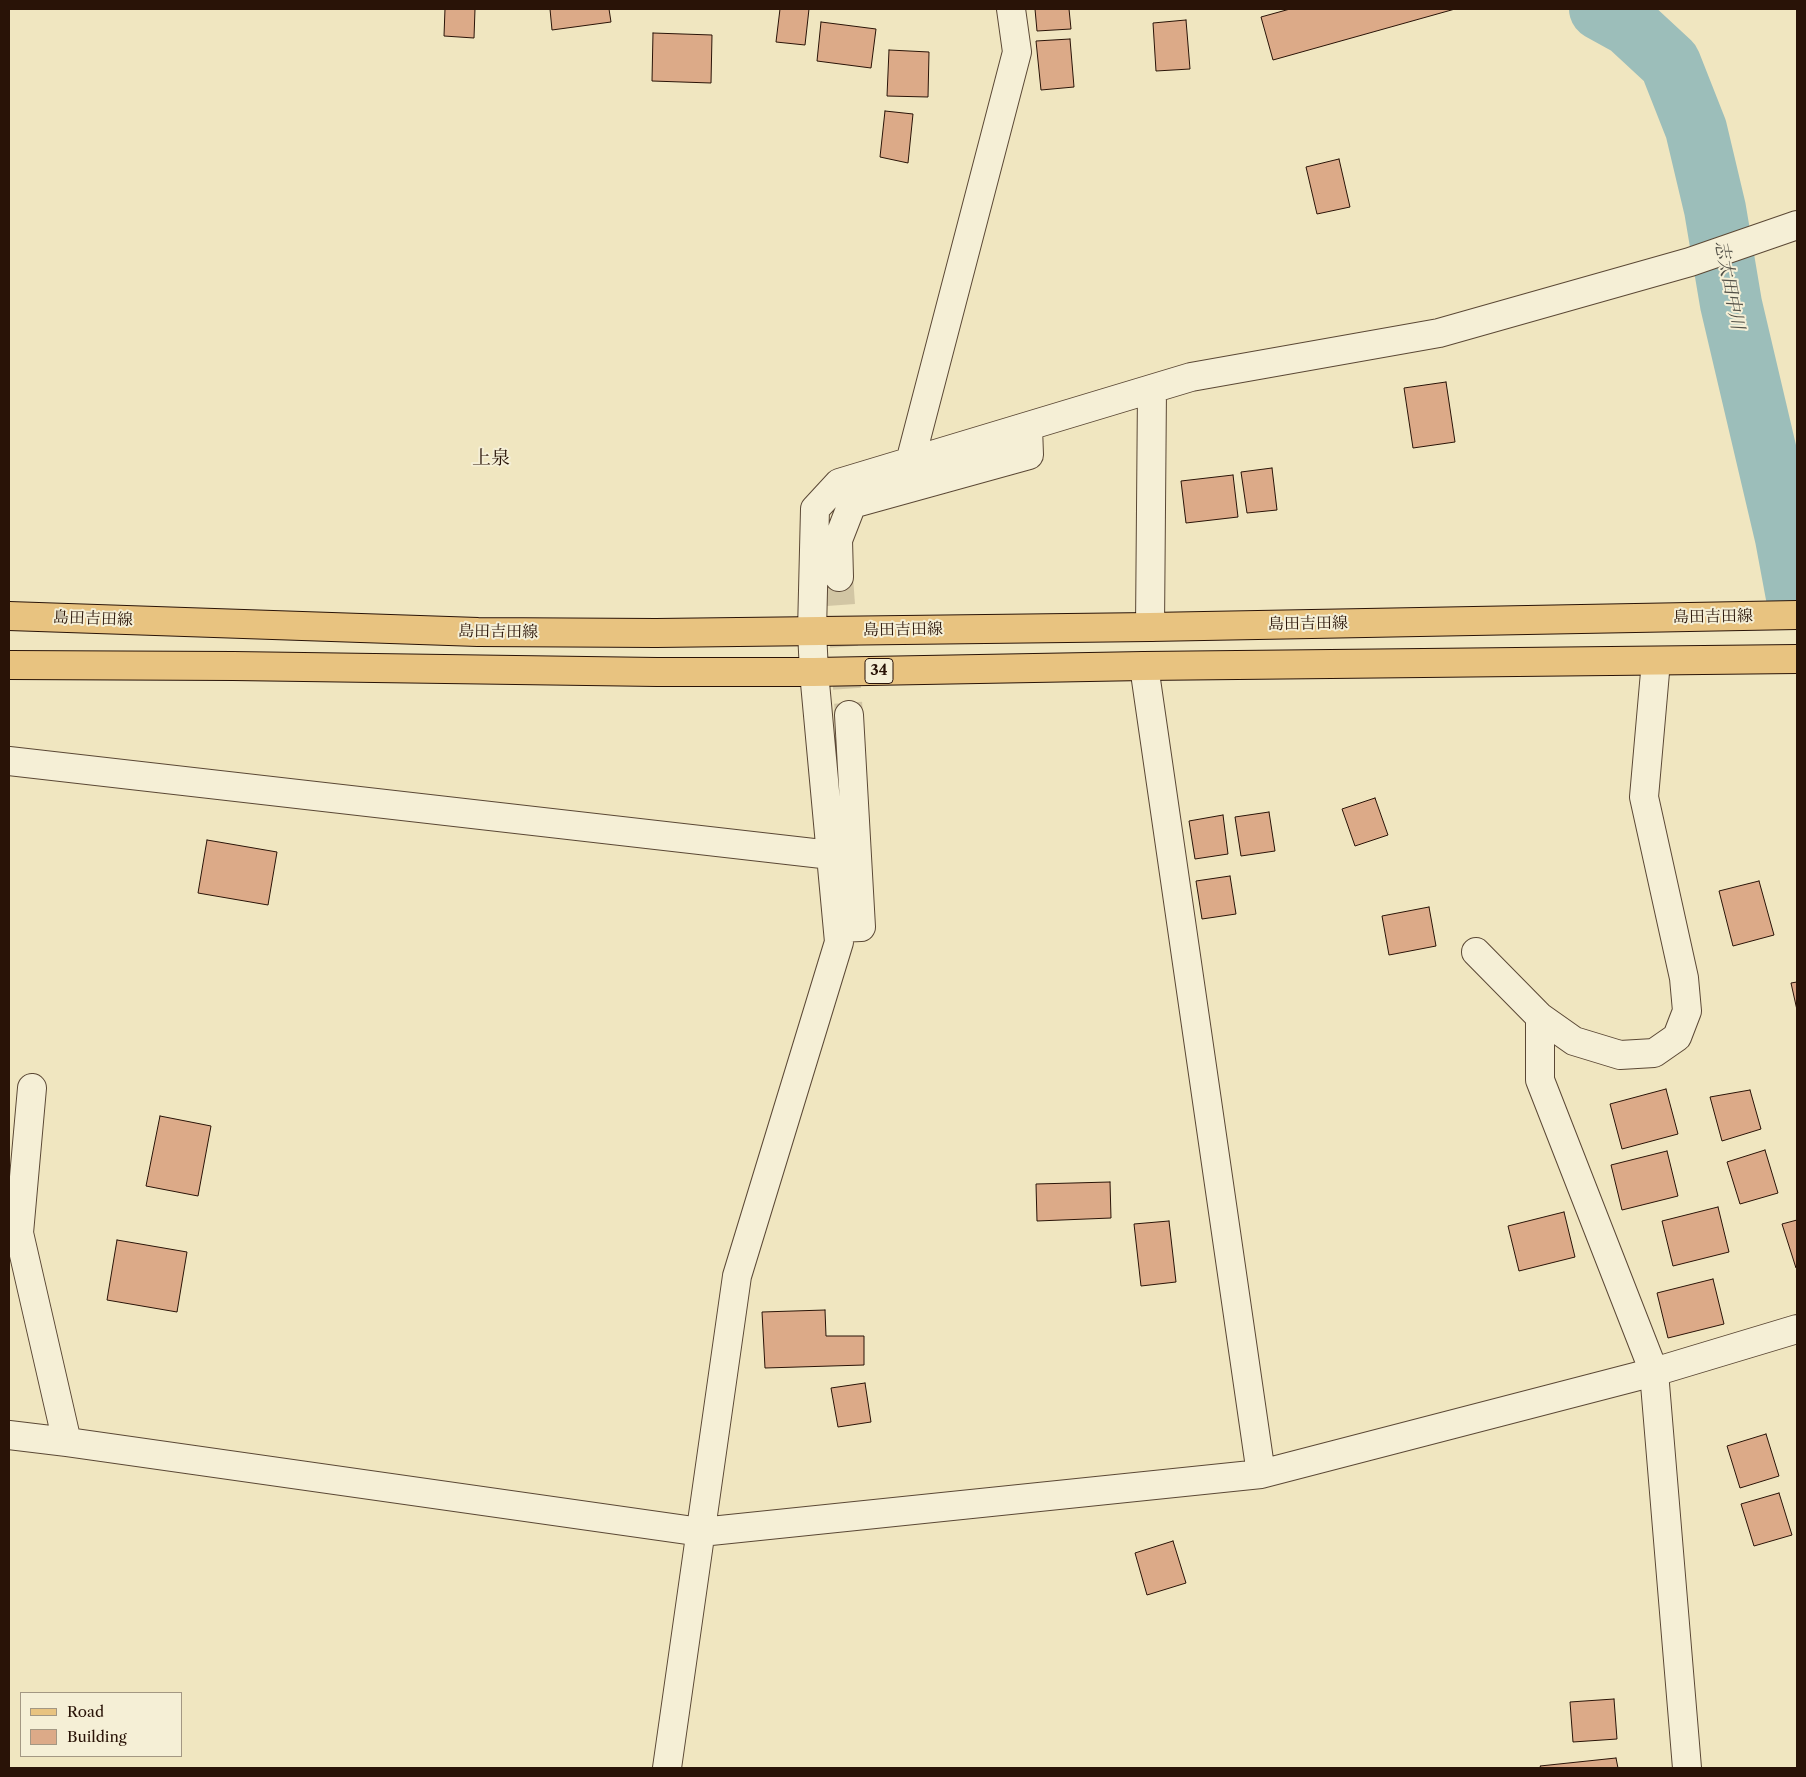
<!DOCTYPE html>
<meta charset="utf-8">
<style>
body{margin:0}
#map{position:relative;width:1806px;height:1777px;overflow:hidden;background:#f0e6c0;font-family:"Libre Caslon Text",serif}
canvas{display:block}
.frame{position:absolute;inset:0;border:10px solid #291307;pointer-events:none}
.legend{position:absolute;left:20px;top:1692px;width:162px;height:65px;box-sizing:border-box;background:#f5efd6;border:1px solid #a39783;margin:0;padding:6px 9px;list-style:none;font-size:15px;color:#291307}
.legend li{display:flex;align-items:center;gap:10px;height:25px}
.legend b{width:25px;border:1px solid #a39783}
</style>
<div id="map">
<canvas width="1806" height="1777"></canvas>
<div class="frame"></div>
<ul class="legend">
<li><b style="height:6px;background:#e8c380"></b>Road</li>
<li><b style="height:14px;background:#dcaa88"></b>Building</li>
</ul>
</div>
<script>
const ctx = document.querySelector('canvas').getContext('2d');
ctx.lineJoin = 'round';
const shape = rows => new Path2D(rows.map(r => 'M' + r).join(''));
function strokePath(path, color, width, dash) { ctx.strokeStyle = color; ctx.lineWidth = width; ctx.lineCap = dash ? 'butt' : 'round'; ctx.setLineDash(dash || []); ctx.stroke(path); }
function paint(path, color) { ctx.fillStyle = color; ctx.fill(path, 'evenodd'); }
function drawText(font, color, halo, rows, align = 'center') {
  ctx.font = font + ' "Libre Caslon Text","Noto Serif JP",serif'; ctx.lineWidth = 4; ctx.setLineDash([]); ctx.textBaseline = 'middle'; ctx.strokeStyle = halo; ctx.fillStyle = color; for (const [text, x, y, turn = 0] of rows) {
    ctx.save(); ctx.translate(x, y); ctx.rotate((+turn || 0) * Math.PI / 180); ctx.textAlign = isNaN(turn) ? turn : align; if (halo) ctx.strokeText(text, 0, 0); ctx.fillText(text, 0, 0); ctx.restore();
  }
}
const river = shape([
 [1600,9,1629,25,1670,63,1696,129,1715,209,1731,304,1786,538,1797,597]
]);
const building = shape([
 [445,9,475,9,474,38,444,36,445,9],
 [550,9,609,9,611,22,552,30,550,9],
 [780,9,809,9,805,45,776,42,780,9],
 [1035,9,1069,9,1071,29,1037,31,1035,9],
 [1290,9,1455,9,1273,60,1261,17,1290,9],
 [1186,20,1190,69,1156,71,1153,23,1186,20],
 [821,22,876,29,871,68,817,61,821,22],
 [653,33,712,35,711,83,652,81,653,33],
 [1070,39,1074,87,1041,90,1036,41,1070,39],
 [889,50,929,52,928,97,887,96,889,50],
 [885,111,913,114,908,163,880,157,885,111],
 [1339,159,1350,207,1317,214,1306,167,1339,159],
 [1446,382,1455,442,1413,448,1404,388,1446,382],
 [1272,468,1277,510,1247,513,1241,472,1272,468],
 [1233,475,1238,517,1186,523,1181,481,1233,475],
 [1375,798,1388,835,1355,846,1342,809,1375,798],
 [1269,812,1275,851,1241,856,1235,817,1269,812],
 [1223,815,1228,854,1195,859,1189,821,1223,815],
 [207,840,277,852,268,905,198,893,207,840],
 [1230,876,1236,914,1202,919,1196,881,1230,876],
 [1759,881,1774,935,1733,946,1719,891,1759,881],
 [1429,907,1436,946,1389,955,1382,916,1429,907],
 [1797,982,1797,1010,1791,983,1797,982],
 [1666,1089,1678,1134,1622,1149,1610,1104,1666,1089],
 [1750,1090,1761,1129,1722,1141,1710,1097,1750,1090],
 [160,1116,211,1126,198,1196,146,1186,160,1116],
 [1765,1150,1778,1193,1740,1204,1727,1162,1765,1150],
 [1667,1151,1678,1196,1622,1210,1611,1165,1667,1151],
 [1110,1182,1111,1218,1037,1221,1036,1184,1110,1182],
 [1718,1207,1729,1252,1673,1266,1662,1221,1718,1207],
 [1564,1212,1575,1257,1519,1271,1508,1226,1564,1212],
 [1797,1220,1797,1268,1796,1268,1782,1224,1797,1220],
 [1169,1221,1176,1282,1141,1286,1134,1224,1169,1221],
 [117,1240,187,1252,177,1312,107,1300,117,1240],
 [1713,1279,1724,1324,1668,1338,1657,1293,1713,1279],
 [825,1310,826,1336,864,1336,864,1365,765,1368,762,1312,825,1310],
 [865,1383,871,1422,838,1427,831,1388,865,1383],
 [1766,1434,1779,1476,1740,1488,1727,1446,1766,1434],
 [1779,1493,1792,1535,1754,1546,1741,1504,1779,1493],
 [1173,1541,1186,1583,1147,1595,1135,1553,1173,1541],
 [1614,1699,1617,1739,1573,1742,1570,1702,1614,1699],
 [1616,1758,1618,1768,1541,1768,1540,1766,1616,1758]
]);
const minorTunnel = shape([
 [839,577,849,715]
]);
const minor = shape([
 [910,462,1017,52,1011,9],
 [839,577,838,540,852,504,1029,455,1028,427],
 [1150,627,1152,389],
 [1144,666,1261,1474],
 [9,761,831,855],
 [838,928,861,927,849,715],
 [1476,952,1540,1017,1574,1041,1620,1055,1654,1053,1677,1037,1687,1011,1684,978,1644,797,1656,661],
 [1540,1017,1540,1080,1654,1372,1687,1768],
 [32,1088,19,1233,67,1442],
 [9,1435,67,1442,701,1532,1261,1474,1654,1372,1797,1329],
 [667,1768,737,1276,839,942,814,672,812,631,815,509,839,483,1191,377,1439,333,1690,262,1797,225]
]);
const primary = shape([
 [9,616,478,632,656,633,1150,627,1797,615],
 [9,665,233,666,657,672,814,672,1144,666,1797,659]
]);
const shields = [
 [879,671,28]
];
const shieldNames = [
 ["34",879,671]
];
const streetNames = [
 ["島田吉田線",1713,617,-1],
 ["島田吉田線",93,619,2],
 ["島田吉田線",1308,624,-1],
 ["島田吉田線",903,630,-1],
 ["島田吉田線",498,632,1]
];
const waterNames = [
 ["志太田中川",1729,285,79]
];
const quarterNames = [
 ["上泉",491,459]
];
strokePath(river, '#9cbeba', 62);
paint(building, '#dcaa88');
strokePath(building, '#291307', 1);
strokePath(minorTunnel, '#d2c6a4', 28, [28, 14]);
strokePath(minor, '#5b4835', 30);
strokePath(primary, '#291307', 30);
strokePath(minor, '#f5efd6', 28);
strokePath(primary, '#e8c380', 28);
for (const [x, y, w] of shields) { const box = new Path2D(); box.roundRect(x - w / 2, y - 12.5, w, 25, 4); ctx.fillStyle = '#f5efd6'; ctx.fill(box); strokePath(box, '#291307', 1); }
drawText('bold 15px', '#291307', null, shieldNames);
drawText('16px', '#291307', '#f5efd6', streetNames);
drawText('italic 18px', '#514f46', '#f5efd6', waterNames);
drawText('19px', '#291307', '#f5efd6', quarterNames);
</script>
